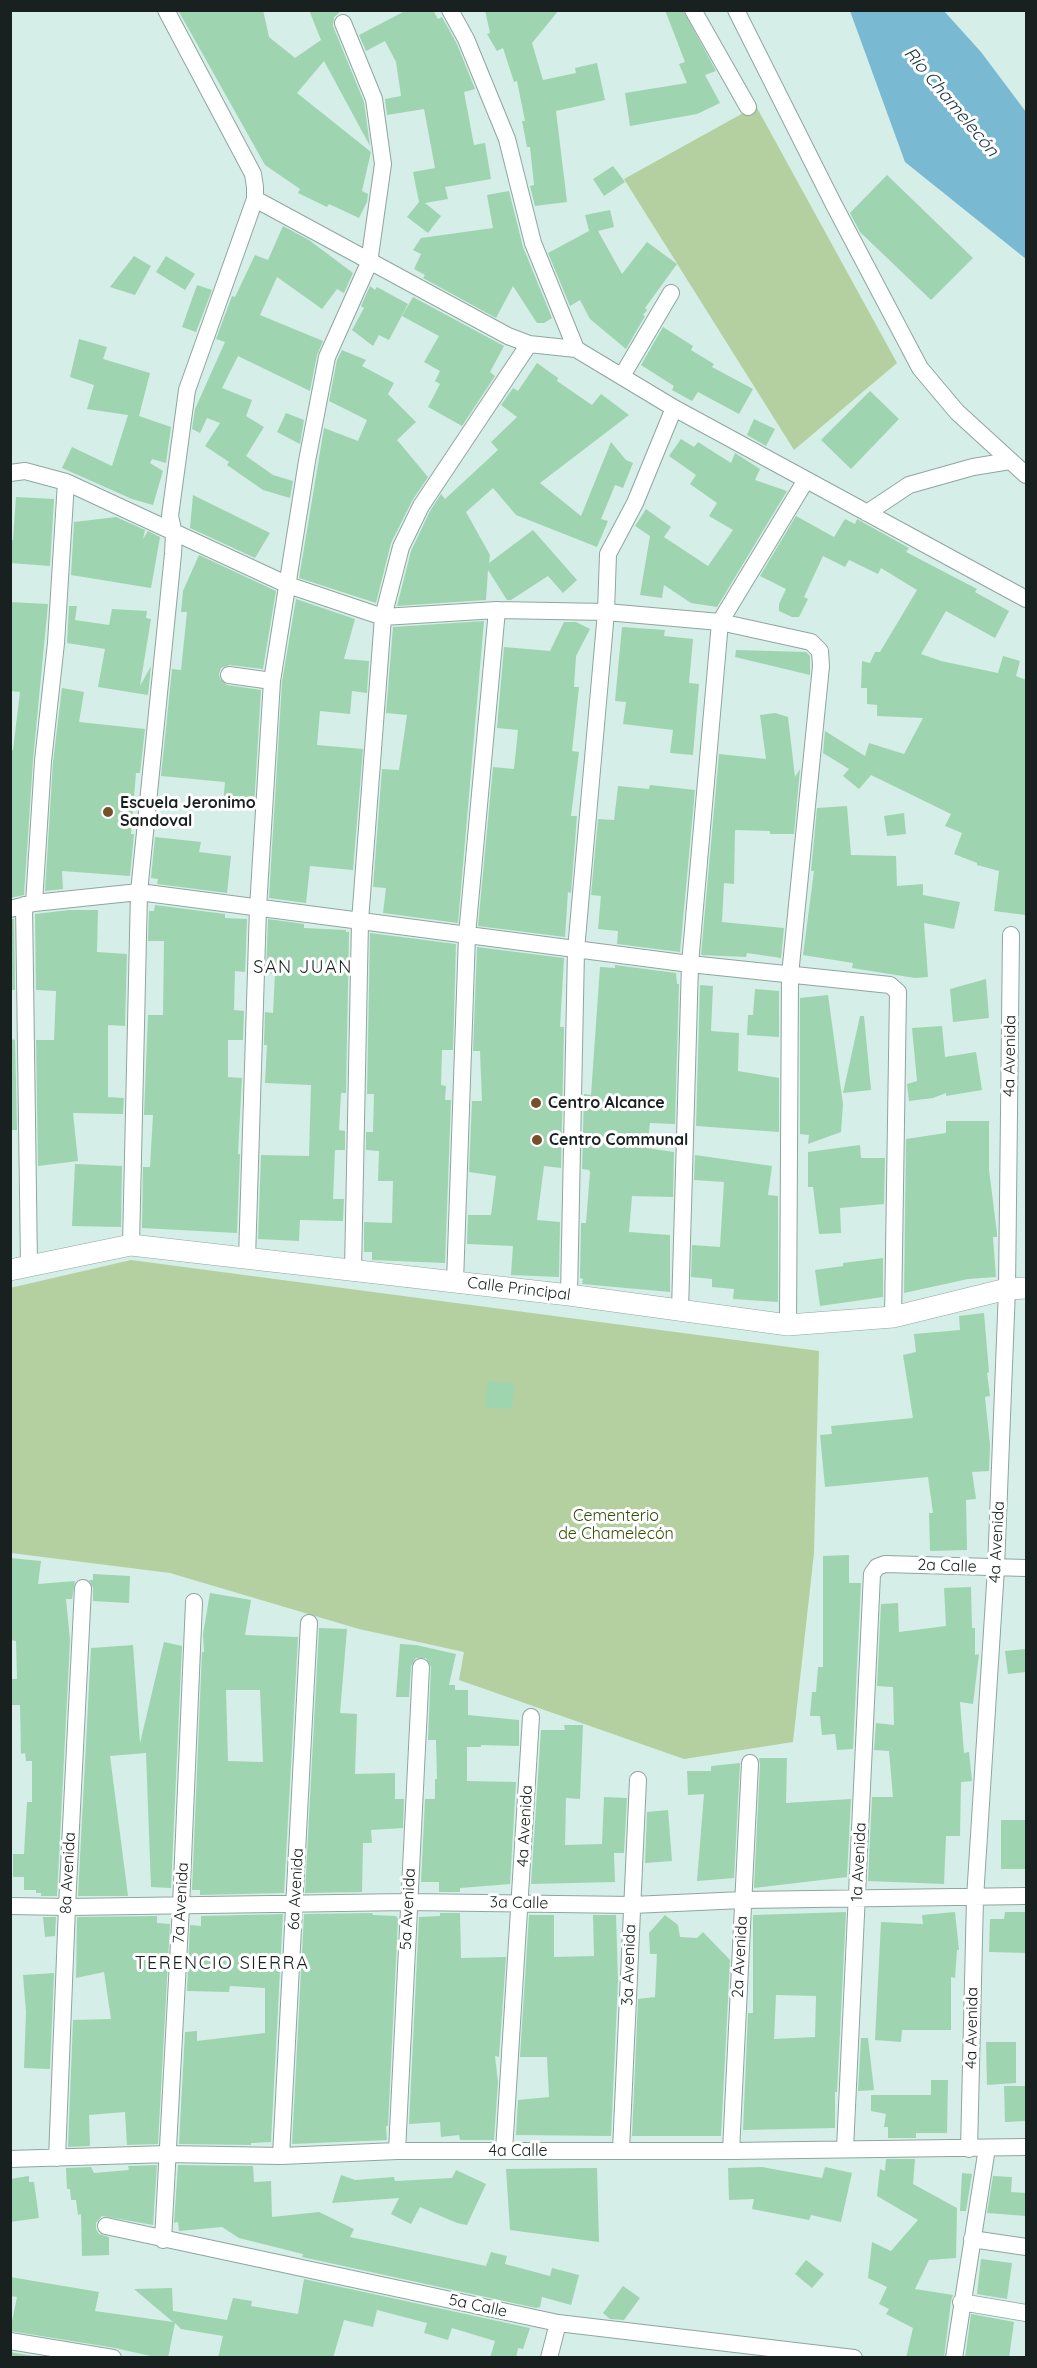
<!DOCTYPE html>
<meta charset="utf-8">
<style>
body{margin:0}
#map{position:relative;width:1037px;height:2368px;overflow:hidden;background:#d5eee7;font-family:Quicksand,sans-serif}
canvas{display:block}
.frame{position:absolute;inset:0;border:12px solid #18211f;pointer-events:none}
</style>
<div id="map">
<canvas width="1037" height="2368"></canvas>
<div class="frame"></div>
</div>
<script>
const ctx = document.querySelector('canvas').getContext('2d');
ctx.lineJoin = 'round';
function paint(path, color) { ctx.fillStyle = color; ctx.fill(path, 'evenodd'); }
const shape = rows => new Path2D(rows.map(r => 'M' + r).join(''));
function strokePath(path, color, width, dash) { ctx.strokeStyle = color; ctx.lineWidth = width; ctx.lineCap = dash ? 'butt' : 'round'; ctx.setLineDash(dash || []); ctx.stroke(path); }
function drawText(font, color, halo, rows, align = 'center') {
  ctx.font = font + ' Quicksand,sans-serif'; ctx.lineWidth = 6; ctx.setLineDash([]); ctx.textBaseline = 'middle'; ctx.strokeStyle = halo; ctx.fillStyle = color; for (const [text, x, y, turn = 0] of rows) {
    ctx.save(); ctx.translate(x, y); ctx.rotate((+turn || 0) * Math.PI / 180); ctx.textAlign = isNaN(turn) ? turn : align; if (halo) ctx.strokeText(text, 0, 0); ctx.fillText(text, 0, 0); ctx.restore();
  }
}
const green = shape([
 [756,106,897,363,794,450,624,179],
 [131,1260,819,1351,814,1553,793,1742,684,1759,459,1680,464,1652,359,1629,170,1573,11,1553,10,1288]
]);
const water = shape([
 [850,11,944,11,981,52,1026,112,1026,259,905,162]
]);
const building = shape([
 [178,10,263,10,269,37,295,58,321,40,309,10,338,10,339,13,334,17,333,26,364,102,370,146,324,61,297,93,371,152,362,191,368,194,367,202,359,218,329,204,327,207,298,193,300,189,265,165],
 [407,10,433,10,438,19,442,17,457,44,475,89,464,92,474,145,485,143,491,179,445,187,448,199,425,203,441,216,428,233,407,217,419,202,413,172,435,168,424,109,387,115,385,99,401,96,396,62,385,41,366,51,359,35],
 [485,10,559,10,532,43,543,80,576,73,575,68,597,63,605,100,556,111,567,202,535,206,530,186,534,185,530,147,527,147,522,121,525,121,517,81,514,82,503,48,497,51,487,34,490,33],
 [665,10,683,10,716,71,705,75,720,103,697,114,630,126,625,93,687,83,679,64,685,62],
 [613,166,625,182,604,196,593,179],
 [887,175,973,258,931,300,860,232,850,213],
 [509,191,523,247,552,318,544,323,537,323,513,286,496,318,423,278,425,275,414,269,421,254,413,250,421,238,493,228,487,195],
 [610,210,614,227,598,231,622,274,647,242,677,264,645,308,647,310,643,315,645,316,626,349,590,319,580,300,570,306,548,253,589,231,585,215],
 [283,226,309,240,353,273,344,293,337,289,322,309,277,277,260,315,323,341,317,355,310,391,238,356,222,388,252,400,246,416,264,427,246,456,273,475,293,481,290,498,263,490,227,465,229,462,205,446,220,423,207,418,200,433,192,429,195,409,225,342,216,339,232,296,235,297,255,255,268,260],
 [134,256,151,266,135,295,110,287],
 [166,256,195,274,185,290,156,272],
 [197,285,212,290,196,332,182,327],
 [370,286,375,290,377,287,408,304,389,340,379,335,373,346,352,330,364,308,361,306],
 [413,297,504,346,490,372,495,376,462,426,428,407,440,384,435,381,440,371,424,362,439,336,402,316],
 [663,327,693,346,691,350,714,364,712,367,753,389,739,414,698,392,692,401,672,390,674,386,641,365],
 [79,339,107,347,103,359,150,373,139,416,171,427,166,463,152,459,150,463,163,471,153,505,132,499,62,468,72,447,112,466,128,415,87,409,94,385,70,377],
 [342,350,366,360,362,366,394,383,388,394,416,422,397,440,428,477,412,501,391,543,376,603,299,578,324,428,358,441,367,420,329,401,337,360],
 [537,363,558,378,557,381,592,405,601,394,629,415,540,483,581,516,611,442,626,460,633,463,623,488,615,485,601,519,608,521,597,547,516,515,493,488,466,512,490,555,489,563,533,530,577,580,563,593,548,576,511,600,507,600,488,570,486,600,397,606,411,551,430,511,441,494,445,499,498,450,491,442,517,417,501,405,513,388,518,391],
 [870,391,899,419,851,469,821,440],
 [286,413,304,420,300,444,277,432],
 [754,419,775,429,766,446,747,435],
 [681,439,694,447,698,442,731,463,735,453,760,469,755,480,787,491,717,607,691,603,664,585,662,598,640,595,650,536,635,526,646,509,671,527,664,537,708,566,733,530,709,516,717,503,690,484,696,475,669,456],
 [193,495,270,533,255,558,190,528],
 [16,497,54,499,50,566,10,563,10,540,13,540],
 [796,516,834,537,845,519,855,524,857,519,909,548,906,552,977,589,975,592,1009,611,995,638,946,611,921,654,941,661,998,673,1003,656,1020,661,1016,676,1026,680,1025,915,994,911,999,871,977,865,977,863,954,854,962,833,945,826,951,814,871,775,859,789,843,776,849,769,823,753,825,731,865,756,869,743,904,754,923,718,877,716,877,705,867,704,867,688,861,688,862,661,870,663,875,652,880,652,917,590,881,568,878,574,849,560,845,567,823,556,804,597,808,599,799,617,792,617,779,611,779,604,786,589,760,576],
 [116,517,145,530,143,539,148,531,160,537,151,588,71,575,74,522],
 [199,555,276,591,263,669,230,665,221,668,219,674,220,679,227,685,261,690,254,807,223,804,225,782,161,776,172,669,181,670,187,612,181,612,183,591],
 [296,599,355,619,344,659,369,661,367,693,352,691,350,714,320,711,317,745,363,749,353,870,310,866,306,903,269,898,282,682],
 [10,602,48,604,33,760,24,895,10,898,10,750,13,750,20,692,10,691],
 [69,606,77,606,75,620,109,625,112,609,147,611,146,618,151,619,140,686,151,666,148,695,98,687,105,649,67,643],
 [484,621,458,923,383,913,386,888,373,887,382,769,399,770,407,715,386,713,393,627],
 [564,622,576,622,590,629,576,656,574,687,579,687,572,751,579,752,571,816,577,816,571,893,568,892,565,937,478,926,493,767,514,769,518,730,497,728,504,647,550,651],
 [622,627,665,630,664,636,693,639,689,683,699,684,693,755,670,753,673,730,623,724,626,702,615,701],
 [736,650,806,652,810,656,810,675,735,657],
 [62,688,84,692,79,722,145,729,140,773,136,773,131,834,134,834,130,876,62,871,63,889,45,891,53,762],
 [775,713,788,717,795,777,800,769,794,834,770,834,770,831,735,830,734,884,724,883,722,922,784,928,781,958,747,953,746,957,701,955,719,754,766,759,760,715],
 [650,785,695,790,680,952,617,944,618,931,598,929,601,896,591,895,598,819,614,820,618,786,649,789],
 [847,806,851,855,896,856,897,886,923,884,923,895,960,902,954,929,924,923,928,977,915,978,852,968,853,963,803,955,814,871,811,871,817,808],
 [904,813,906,834,887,836,884,816],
 [155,837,201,842,199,852,231,856,227,893,157,884,158,879,151,878],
 [155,905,225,914,225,918,247,919,245,972,235,971,234,1010,244,1011,243,1040,228,1040,228,1077,242,1078,238,1154,240,1154,237,1233,142,1228,143,1167,150,1167,153,1115,144,1115,148,1015,163,1015,164,941,148,941,149,911,154,911],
 [69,910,98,910,97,952,127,954,125,1026,108,1025,108,1097,124,1098,123,1114,73,1113,78,1161,38,1166,36,1040,54,1040,56,991,36,990,35,914],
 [10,919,14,919,15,990,10,990],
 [268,919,304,924,304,928,346,930,346,932,349,932,346,1093,341,1093,339,1130,345,1131,345,1150,335,1150,333,1199,344,1199,343,1221,300,1220,299,1241,258,1239,261,1155,309,1156,311,1085,265,1083,267,1045,264,1045,265,1012,273,1013,275,974,266,973],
 [370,933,456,944,453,1050,442,1050,441,1085,446,1086,445,1100,451,1100,445,1263,372,1260,372,1252,364,1252,364,1222,392,1223,393,1181,378,1181,379,1151,366,1150,366,1132,373,1132,374,1094,367,1094],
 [477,947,564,958,560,1027,564,1027,561,1168,544,1166,537,1220,560,1222,559,1277,511,1275,513,1246,467,1244,468,1215,491,1215,496,1176,469,1172,472,1101,482,1101,480,1051,473,1051],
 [615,965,676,973,677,984,679,984,675,1124,650,1123,647,1148,674,1152,673,1197,632,1196,629,1232,670,1235,670,1292,582,1284,583,1279,580,1278,581,1223,586,1223,590,1172,589,1170,582,1169,584,1094,591,1095,600,967,615,968],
 [986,979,989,1018,953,1022,950,989],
 [700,985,713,986,711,1031,739,1033,738,1071,779,1078,779,1132,696,1126],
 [755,989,779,991,779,1037,747,1035,748,1015,753,1015],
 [828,995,843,1104,841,1132,808,1144,809,1135,800,1134,800,998],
 [860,1016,864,1016,871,1090,843,1093],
 [942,1026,945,1057,976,1052,982,1090,946,1096,946,1093,933,1098,909,1101,907,1084,917,1081,912,1028],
 [10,1039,15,1040,17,1130,10,1130],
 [946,1121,989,1121,989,1170,997,1233,997,1237,993,1237,996,1277,968,1279,904,1293,906,1139,946,1133],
 [860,1145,861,1158,885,1158,884,1204,840,1208,841,1233,819,1234,813,1187,808,1187,808,1152],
 [695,1155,772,1166,768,1195,778,1196,778,1302,733,1299,734,1289,712,1287,712,1279,691,1277,692,1245,720,1247,724,1182,694,1180],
 [75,1164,122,1166,121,1227,72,1226],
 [883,1258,883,1297,820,1306,815,1270,843,1266,843,1263],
 [984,1313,989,1372,987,1373,990,1396,985,1397,990,1445,989,1471,972,1472,976,1499,966,1500,967,1550,930,1551,929,1513,933,1513,928,1477,825,1487,820,1435,832,1434,831,1426,913,1418,903,1355,916,1352,914,1334,960,1330,959,1316],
 [488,1381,514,1383,512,1409,485,1407],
 [849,1555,849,1583,861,1583,853,1749,837,1750,835,1734,822,1735,820,1716,810,1716,812,1692,816,1692,818,1667,823,1667,823,1556],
 [10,1558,41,1561,38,1584,75,1581,72,1599,66,1599,70,1640,57,1896,41,1896,41,1893,36,1893,36,1890,24,1890,24,1877,13,1877,13,1854,24,1854,27,1802,32,1802,32,1761,26,1761,25,1753,21,1754,20,1705,10,1705,10,1679,17,1679,16,1641,10,1640],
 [93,1574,130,1576,129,1603,93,1601,93,1588,89,1580,93,1580],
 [971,1587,972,1628,975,1628,975,1655,979,1654,973,1704,960,1702,964,1753,969,1752,972,1781,961,1782,960,1836,946,1836,944,1884,868,1881,872,1797,893,1797,889,1751,874,1750,876,1723,894,1725,893,1687,877,1686,881,1604,898,1603,899,1632,946,1626,944,1588],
 [210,1593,251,1600,245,1635,298,1637,284,1893,200,1895,200,1890,192,1890,202,1652,204,1652,203,1634],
 [226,1690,260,1690,263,1762,228,1761],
 [319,1628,347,1629,340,1713,357,1714,355,1774,395,1773,395,1799,404,1799,403,1828,371,1830,372,1843,363,1843,362,1892,305,1893],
 [164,1642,182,1646,171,1888,151,1887,146,1753,110,1756,128,1896,78,1896,91,1648,133,1645,140,1743],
 [400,1644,416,1645,456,1654,449,1685,455,1685,455,1690,468,1690,468,1715,519,1720,519,1746,481,1745,481,1747,467,1747,467,1781,516,1782,510,1884,460,1888,460,1892,439,1892,439,1882,421,1882,425,1799,435,1799,435,1779,437,1779,436,1740,428,1740,431,1667,426,1658,416,1658,411,1666,409,1697,396,1697],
 [1026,1649,1026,1672,1008,1674,1005,1651],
 [564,1725,583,1725,580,1799,566,1798,565,1845,602,1844,604,1797,627,1798,624,1853,614,1853,615,1882,531,1884,541,1730,565,1730],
 [759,1758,787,1758,786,1803,851,1799,847,1877,754,1888,760,1764],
 [740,1763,734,1878,697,1881,704,1794,688,1795,687,1771,711,1771,711,1766],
 [668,1810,672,1861,645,1863,647,1812],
 [1001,1820,1026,1820,1026,1869,1001,1869],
 [846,1912,837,2092,835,2092,835,2128,743,2130,748,2013,753,2013,753,1915],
 [776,1995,816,1996,815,2037,774,2039],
 [955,1912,959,1950,957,1950,955,1978,951,1977,951,2030,902,2030,901,2042,875,2040,881,1922,923,1924,922,1915],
 [1005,1912,1025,1912,1026,1953,989,1952,990,1919,1004,1919],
 [372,1913,373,1915,396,1916,398,1919,388,2126,386,2126,387,2140,292,2144,304,1914],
 [440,1913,460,1913,461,1958,506,1957,499,2057,495,2056,498,2082,494,2140,460,2140,459,2135,441,2137,440,2122,409,2124,419,1917,440,1916],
 [283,1914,271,2142,251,2143,251,2145,179,2144,185,2032,197,2031,197,2041,265,2033,265,1988,230,1986,229,1992,187,1991,190,1925,201,1926,201,1916],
 [529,1915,554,1915,554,1957,594,1956,593,1915,616,1915,618,1981,611,2136,516,2135,518,2100,549,2097,547,2057,520,2057],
 [665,1915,678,1925,680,1937,697,1938,703,1932,730,1960,721,2136,632,2136,638,1999,655,1997,657,1954,650,1954,649,1933],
 [157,1916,157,1923,170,1924,158,2144,127,2145,125,2112,89,2115,90,2146,68,2147,73,2020,111,2019,104,1972,76,1978,77,1917],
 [43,1917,56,1917,55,1936,45,1937],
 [54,1973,50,2069,24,2068,26,2012,23,1975],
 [861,2038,868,2038,874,2090,858,2091],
 [986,2042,1016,2042,1016,2083,987,2085],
 [931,2080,948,2080,947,2133,916,2133,916,2138,888,2138,888,2127,884,2127,886,2114,871,2111,871,2095,931,2095],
 [1004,2086,1026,2086,1026,2121,1005,2122],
 [886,2159,915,2159,913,2184,957,2208,956,2258,929,2260,915,2289,953,2295,951,2301,944,2358,906,2358,913,2328,886,2314,889,2309,879,2304,887,2287,868,2278,872,2242,891,2251,918,2220,877,2196,880,2169,885,2171],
 [157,2165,153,2225,102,2216,96,2223,96,2229,99,2234,109,2237,109,2255,82,2256,81,2214,78,2215,76,2200,71,2200,70,2189,67,2189,66,2168,91,2167,94,2173,129,2170,128,2166],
 [178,2165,253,2166,254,2182,271,2181,272,2217,319,2212,354,2229,350,2237,486,2266,491,2252,507,2256,505,2264,550,2276,552,2268,579,2275,571,2305,542,2297,540,2307,536,2308,302,2257,303,2254,239,2238,222,2227,179,2231,178,2222,174,2223],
 [762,2167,822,2178,825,2167,852,2173,841,2222,811,2215,809,2220,752,2209,754,2199,729,2200,728,2168],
 [597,2168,599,2242,510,2230,506,2169],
 [456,2170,486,2184,467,2225,457,2223,420,2207,411,2224,391,2214,399,2198,332,2203,341,2175,355,2180,394,2177,395,2181,452,2178],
 [962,2173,972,2174,966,2211,960,2211],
 [29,2176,29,2182,34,2182,39,2218,10,2222,10,2179],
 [993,2176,1012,2177,1011,2192,1026,2193,1026,2216,987,2213],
 [981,2259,1012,2263,1007,2299,977,2294],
 [806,2260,824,2274,812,2288,795,2274],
 [10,2277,99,2292,95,2311,173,2322,134,2289,172,2288,173,2311,227,2320,233,2298,252,2301,251,2306,298,2314,304,2279,530,2328,523,2349,518,2348,516,2358,490,2358,495,2341,452,2328,448,2340,424,2333,427,2323,377,2310,373,2327,344,2320,333,2358,218,2358,223,2336,181,2329,175,2323,168,2358,150,2358,151,2356,115,2348,10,2331,17,2297,10,2296],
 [623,2286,640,2298,624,2320,610,2319,603,2313],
 [971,2314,1014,2322,1009,2358,965,2358],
 [10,2352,45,2358,10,2358]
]);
const minor = shape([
 [450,10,466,39,507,139,533,243,576,349],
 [693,10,748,107],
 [736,10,834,205,920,368,957,412,1026,475],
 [255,199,508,336,529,344,576,349,674,408,1026,599],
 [622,376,671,293],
 [10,473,25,471,66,482,288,585,383,617,497,610,606,612,720,622,811,642,820,651,821,666,790,975,788,1325],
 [867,513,909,485,973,467,1010,461],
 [229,675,272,681],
 [34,903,43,761,56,643,66,482],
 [24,905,29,1266],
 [10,909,34,903,139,892,690,964,890,985,898,992,893,1317],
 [131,1245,139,892,173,554,174,534,170,516,187,390,255,199,255,187,253,174,166,10],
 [247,1258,258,908,272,681,307,461,327,357,369,263,383,164,374,99,343,23],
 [353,1270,360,921,383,617,401,547,421,506,529,344],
 [455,1282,467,935,497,610],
 [569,1295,576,950,606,612,608,554,635,503,674,408],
 [680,1310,690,964,720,622,806,480],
 [10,1906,67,1907,408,1902,632,1905,743,1900,1026,1896],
 [845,2149,872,1574,877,1567,885,1564,1026,1568],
 [969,2149,975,1898,996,1568,1007,1289,1011,935],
 [621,2150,638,1780],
 [397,2151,421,1667],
 [504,2151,531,1717],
 [731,2151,750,1763],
 [281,2156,309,1623],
 [57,2158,67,1907,83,1588],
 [10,2159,167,2154,281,2156,397,2151,731,2151,1026,2147],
 [106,2226,558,2323,854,2358],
 [972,2239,1026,2247],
 [163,2240,181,1906,194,1602],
 [961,2302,1026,2313],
 [10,2341,113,2358],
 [549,2358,558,2323],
 [954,2358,987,2148]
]);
const tertiary = shape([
 [10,1270,131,1245,569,1295,788,1325,893,1317,1007,1289,1026,1288]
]);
const markers = [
 [108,812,6,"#76502c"],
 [536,1103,6,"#76502c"],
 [537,1140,6,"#76502c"]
];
const poiNames = [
 ["Escuela Jeronimo",120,803],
 ["Sandoval",120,821],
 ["Centro Alcance",548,1103],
 ["Centro Communal",549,1140]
];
const streetNames = [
 ["4a Avenida",1010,1056,-89],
 ["Calle Principal",519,1289,7],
 ["4a Avenida",997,1542,-87],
 ["2a Calle",947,1566,2],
 ["4a Avenida",525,1826,-87],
 ["1a Avenida",859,1862,-87],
 ["8a Avenida",68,1873,-87],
 ["6a Avenida",296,1889,-87],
 ["7a Avenida",181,1903,-87],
 ["3a Calle",519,1903,1],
 ["5a Avenida",408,1909,-87],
 ["2a Avenida",740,1957,-87],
 ["3a Avenida",629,1965,-88],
 ["4a Avenida",972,2028,-89],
 ["4a Calle",518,2151],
 ["5a Calle",478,2306,12]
];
const parkNames = [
 ["Cementerio",616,1516],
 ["de Chamelecón",616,1534]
];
const waterNames = [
 ["Río Chamelecón",951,102,50]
];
const neighbourhoodNames = [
 ["SAN JUAN",303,968],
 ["TERENCIO SIERRA",222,1964]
];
paint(green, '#b4d0a0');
paint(water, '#79b9d2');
paint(building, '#9fd4b1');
strokePath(minor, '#8fa6a0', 18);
strokePath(tertiary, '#8fa6a0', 22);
strokePath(minor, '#fff', 16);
strokePath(tertiary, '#fff', 21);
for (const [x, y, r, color] of markers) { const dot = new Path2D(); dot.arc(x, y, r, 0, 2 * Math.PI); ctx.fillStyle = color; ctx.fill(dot); strokePath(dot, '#fff', 2); }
drawText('bold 16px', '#18211f', '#fff', poiNames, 'left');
drawText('16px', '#18211f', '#fff', streetNames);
drawText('16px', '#2d4e04', '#fff', parkNames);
drawText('italic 18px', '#13323d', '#fff', waterNames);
ctx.letterSpacing = '1.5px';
drawText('18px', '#18211f', '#fff', neighbourhoodNames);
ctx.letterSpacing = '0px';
</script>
